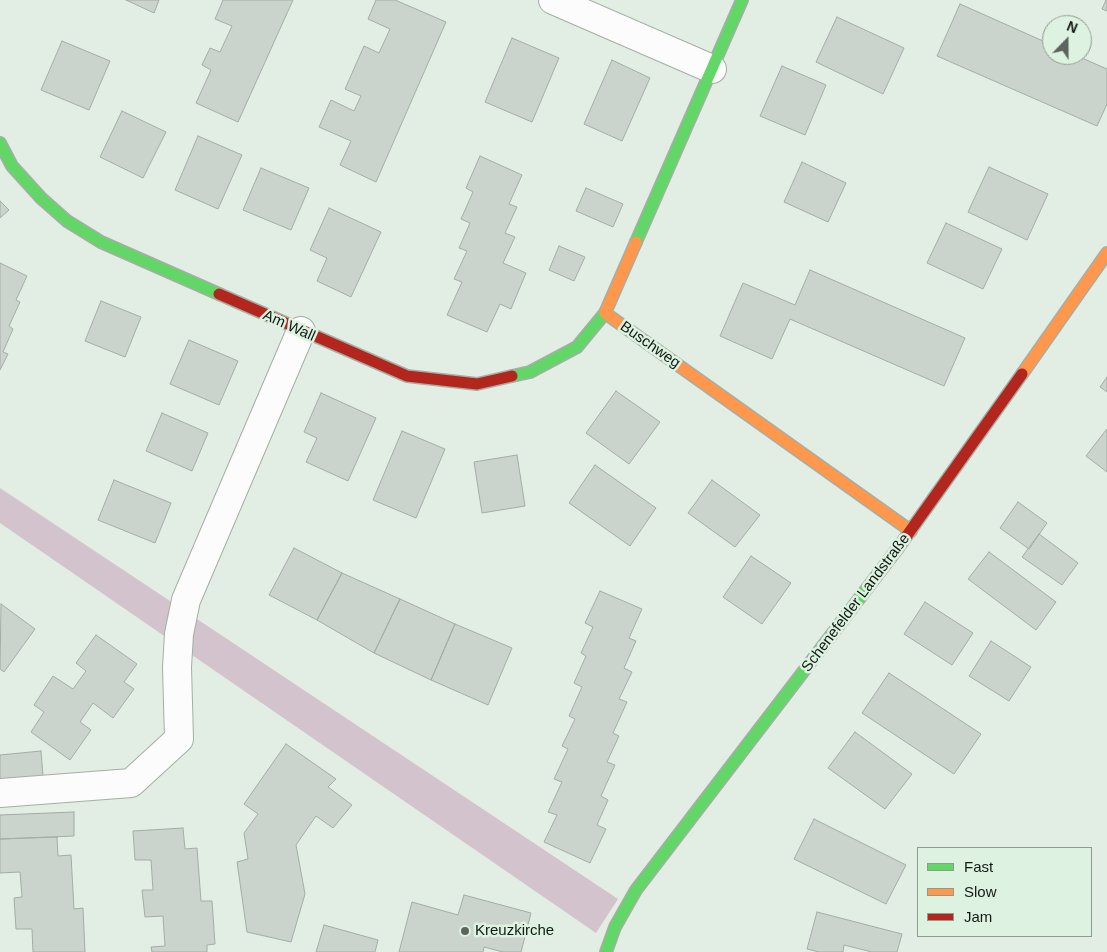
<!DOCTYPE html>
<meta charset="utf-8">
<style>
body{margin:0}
#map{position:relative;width:1107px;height:952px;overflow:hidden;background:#e2eee4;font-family:Arial,sans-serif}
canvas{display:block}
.legend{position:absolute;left:917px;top:847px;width:175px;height:90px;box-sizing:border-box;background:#def2e1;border:1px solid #8d9c8f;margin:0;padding:6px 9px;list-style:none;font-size:15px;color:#131a14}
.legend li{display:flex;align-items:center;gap:10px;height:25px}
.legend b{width:25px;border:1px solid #8d9c8f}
.north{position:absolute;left:1042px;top:15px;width:50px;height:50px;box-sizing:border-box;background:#def2e1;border:1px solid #8d9c8f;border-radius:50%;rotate:22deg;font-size:14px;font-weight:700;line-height:20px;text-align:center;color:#131a14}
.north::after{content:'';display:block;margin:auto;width:18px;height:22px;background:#5b645d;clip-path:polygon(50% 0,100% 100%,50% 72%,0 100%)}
</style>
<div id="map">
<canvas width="1107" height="952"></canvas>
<ul class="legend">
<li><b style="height:6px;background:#63d668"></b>Fast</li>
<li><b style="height:6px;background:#ff974d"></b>Slow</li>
<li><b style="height:6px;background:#b3261e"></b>Jam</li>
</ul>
<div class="north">N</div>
</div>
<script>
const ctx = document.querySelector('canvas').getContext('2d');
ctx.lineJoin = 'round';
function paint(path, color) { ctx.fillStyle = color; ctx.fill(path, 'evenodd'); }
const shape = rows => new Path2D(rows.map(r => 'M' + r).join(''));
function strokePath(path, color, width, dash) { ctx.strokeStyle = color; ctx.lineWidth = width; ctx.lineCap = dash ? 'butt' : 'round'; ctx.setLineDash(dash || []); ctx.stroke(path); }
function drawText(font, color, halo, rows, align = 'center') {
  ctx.font = font + ' Arial,sans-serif'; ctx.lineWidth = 5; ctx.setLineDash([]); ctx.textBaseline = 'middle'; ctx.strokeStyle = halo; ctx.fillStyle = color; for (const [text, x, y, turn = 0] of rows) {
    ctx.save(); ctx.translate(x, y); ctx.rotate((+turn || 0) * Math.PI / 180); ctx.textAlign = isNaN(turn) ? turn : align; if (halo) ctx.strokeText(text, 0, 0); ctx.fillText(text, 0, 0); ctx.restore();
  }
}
const forest = shape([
 [0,488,618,899,596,933,0,523]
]);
const building = shape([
 [126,0,159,0,154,13,126,0],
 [223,0,293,0,238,122,196,103,211,70,202,65,210,48,220,52,232,26,215,19,223,0],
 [376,0,395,0,446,22,376,182,340,165,351,141,319,127,331,100,354,111,361,96,345,89,364,46,379,53,390,29,368,19,376,0],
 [1106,0,1107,0,1107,11,1102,9,1106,0],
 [960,4,1052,45,1052,55,1075,55,1107,69,1107,104,1097,126,937,56,960,4],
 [837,17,904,48,883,94,816,62,837,17],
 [512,38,559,58,532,122,485,102,512,38],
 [62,41,110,61,89,110,41,90,62,41],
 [612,60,650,78,622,141,584,124,612,60],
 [782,66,826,85,805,135,760,116,782,66],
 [122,111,166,132,143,178,100,157,122,111],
 [198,136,242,155,218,209,175,190,198,136],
 [480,156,522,175,509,204,517,207,505,233,515,237,503,263,526,273,511,309,500,304,487,332,447,315,462,282,454,279,467,251,459,248,470,223,461,219,473,192,466,188,480,156],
 [802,162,846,183,828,222,784,202,802,162],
 [989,167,1048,194,1027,240,968,212,989,167],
 [261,168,309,188,291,230,243,210,261,168],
 [586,188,623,204,613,227,576,211,586,188],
 [0,201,9,210,0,218,0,201],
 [329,208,381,232,351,297,317,281,327,258,310,250,329,208],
 [946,223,1002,249,983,289,927,263,946,223],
 [559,246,585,257,574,281,549,270,559,246],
 [0,263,27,276,16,300,20,302,9,326,13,329,3,352,8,354,0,370,0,263],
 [810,270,965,338,944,386,790,319,772,359,720,336,743,283,795,305,810,270],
 [101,301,141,317,125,357,85,341,101,301],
 [189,340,238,361,219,405,170,384,189,340],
 [1107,377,1107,392,1100,387,1107,377],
 [616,391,660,422,629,464,586,433,616,391],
 [321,393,376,418,348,481,306,462,317,438,304,432,321,393],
 [162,413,208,433,192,471,146,451,162,413],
 [1106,430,1107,430,1107,472,1086,456,1106,430],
 [402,431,445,449,416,518,373,500,402,431],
 [517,455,525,506,482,513,474,462,517,455],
 [595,465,656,508,630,546,569,503,595,465],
 [114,480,171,503,155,543,98,520,114,480],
 [712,480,760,515,735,547,688,513,712,480],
 [1018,502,1047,523,1029,549,1000,528,1018,502],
 [1039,534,1078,563,1062,585,1022,557,1039,534],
 [294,548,342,573,317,620,269,595,294,548],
 [989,552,1056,602,1036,630,968,579,989,552],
 [751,556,791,583,762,624,723,597,751,556],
 [342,573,400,599,374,653,317,620,342,573],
 [600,591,642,609,629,638,636,641,624,668,632,672,619,699,627,702,613,733,619,736,607,762,615,765,601,796,608,800,597,825,606,829,590,863,544,842,557,815,548,812,562,782,554,779,568,749,562,746,575,719,569,716,582,687,574,683,586,656,581,653,593,627,585,623,600,591],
 [400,599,455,624,431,680,374,653,400,599],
 [925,602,973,633,952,665,904,634,925,602],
 [1,604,35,629,4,672,0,669,1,604],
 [455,624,512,648,488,705,431,680,455,624],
 [96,635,137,664,124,682,134,689,113,718,93,703,80,722,91,730,70,760,31,732,44,712,34,705,53,676,73,689,86,671,76,663,96,635],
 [991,641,1031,667,1009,701,969,676,991,641],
 [889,673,981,734,954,774,862,713,889,673],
 [855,732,912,774,885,809,828,768,855,732],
 [286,744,336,779,328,787,352,805,333,828,316,816,296,845,305,894,291,942,247,932,237,862,248,859,244,833,258,814,244,804,286,744],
 [41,751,43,776,0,780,0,755,41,751],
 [74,812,74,836,0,839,0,815,74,812],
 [814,819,906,865,886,904,794,859,814,819],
 [183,828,185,849,197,848,201,901,212,901,215,944,207,945,207,952,152,952,151,947,165,946,163,916,145,917,142,890,153,890,151,860,135,860,133,831,183,828],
 [57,837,58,856,71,855,74,909,83,908,85,952,33,952,32,929,16,929,14,898,22,897,20,872,0,873,0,839,57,837],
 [464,895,531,913,521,952,503,952,484,947,483,952,399,952,412,902,458,915,464,895],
 [817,912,902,934,897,952,872,952,844,945,843,952,819,952,807,949,817,912],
 [324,925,378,940,375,952,316,952,324,925]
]);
const street = shape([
 [553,0,712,69],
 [0,793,131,783,179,739,177,667,179,634,186,600,301,331]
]);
const fast = shape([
 [0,143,12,166,41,198,67,221,101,242,219,294],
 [636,242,742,0],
 [512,376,530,372,577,347,605,313],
 [606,952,615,927,636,890,898,548]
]);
const slow = shape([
 [636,242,605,313,911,531],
 [1022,374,1107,253]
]);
const jam = shape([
 [219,294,407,376,477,384,512,376],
 [898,548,1022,374]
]);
const markers = [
 [465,931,5,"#5b645d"]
];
const streetNames = [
 ["Am Wall",289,326,24],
 ["Buschweg",650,345,35],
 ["Schenefelder Landstraße",856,603,-53]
];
const poiNames = [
 ["Kreuzkirche",475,931]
];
paint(forest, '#d3c3cd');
paint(building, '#cbd4cc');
strokePath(building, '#a3aca5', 1);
strokePath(street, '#a5aea6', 30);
strokePath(fast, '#a5aea6', 14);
strokePath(slow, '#a5aea6', 14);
strokePath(jam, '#a5aea6', 14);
strokePath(street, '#fbfcfb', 28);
strokePath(fast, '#63d668', 11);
strokePath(slow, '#ff974d', 11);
strokePath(jam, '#b3261e', 11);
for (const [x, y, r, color] of markers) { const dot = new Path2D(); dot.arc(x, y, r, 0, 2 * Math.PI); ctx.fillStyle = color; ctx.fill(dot); strokePath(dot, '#def2e1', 2); }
drawText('15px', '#131a14', '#def2e1', streetNames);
drawText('15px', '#131a14', '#def2e1', poiNames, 'left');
</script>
